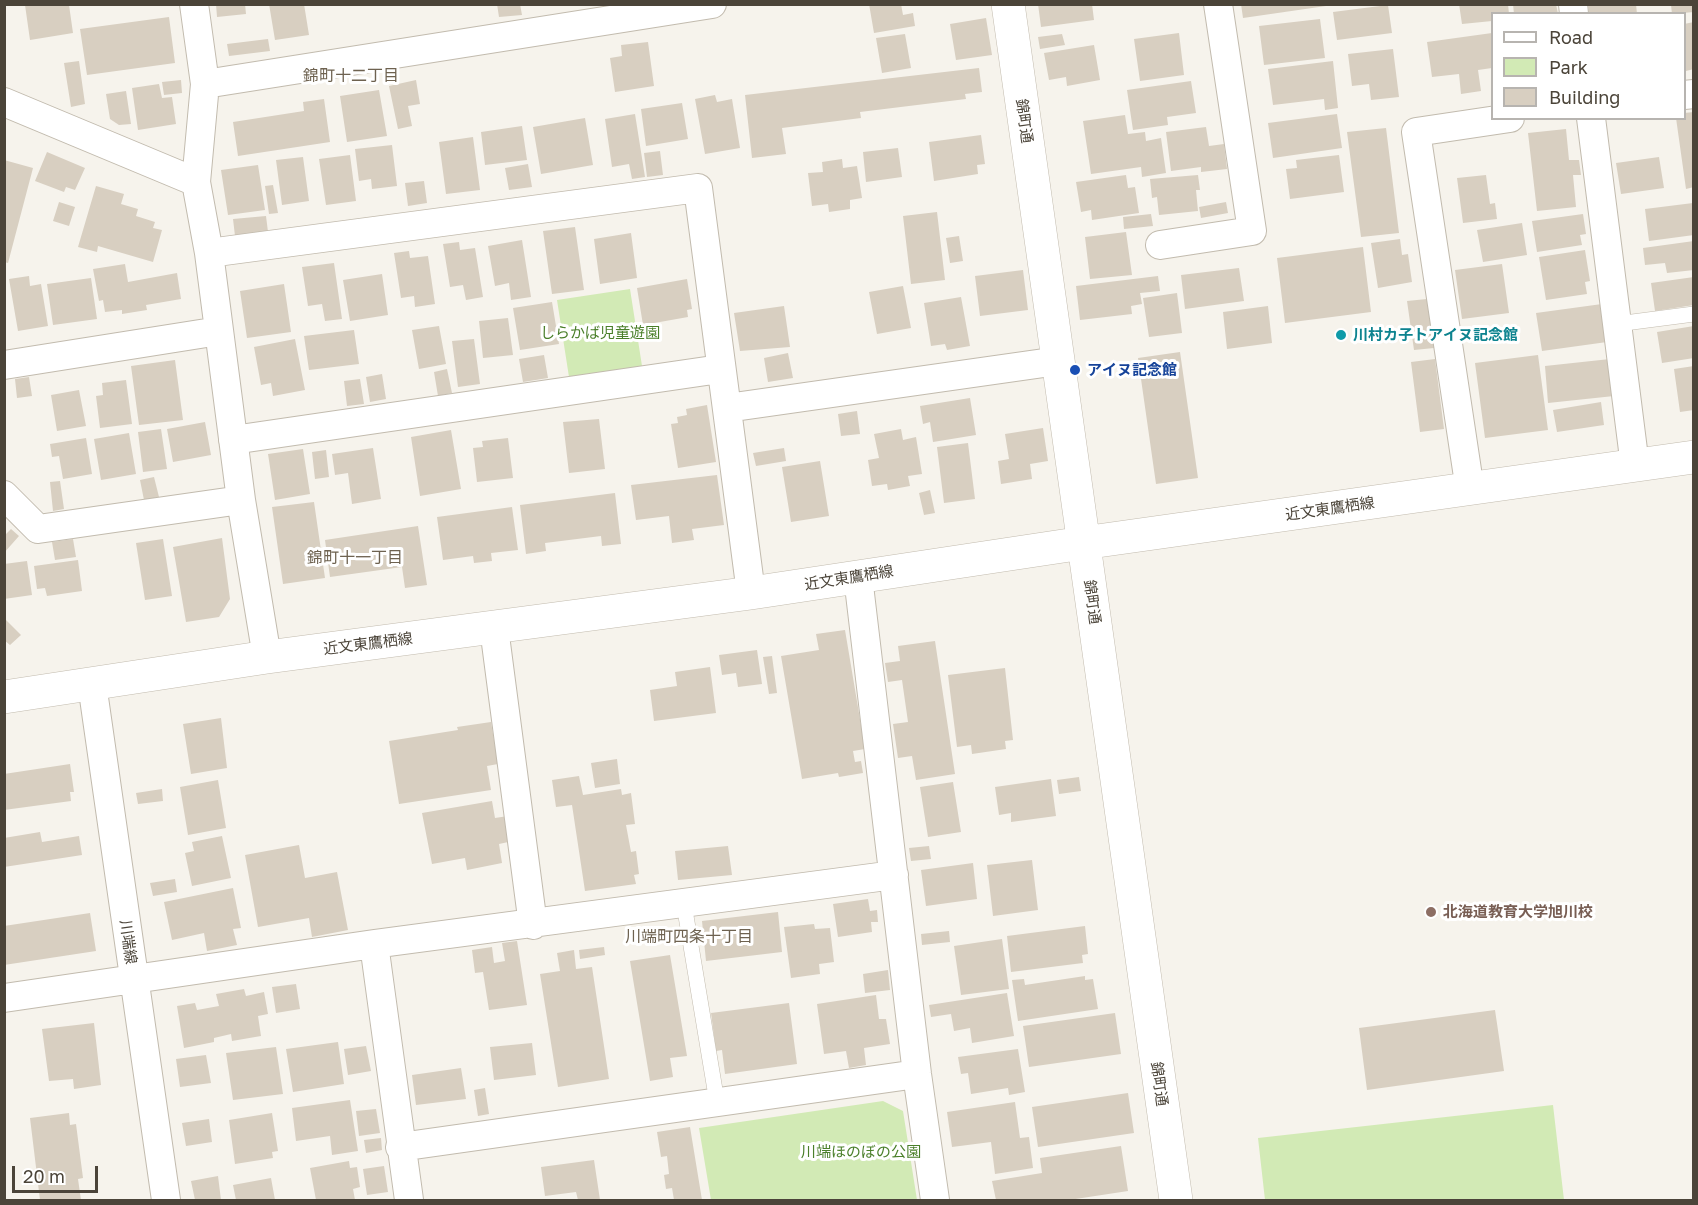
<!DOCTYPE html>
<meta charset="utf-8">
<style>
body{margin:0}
#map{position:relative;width:1698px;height:1205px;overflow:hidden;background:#f6f3ec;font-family:"Golos Text",sans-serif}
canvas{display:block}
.frame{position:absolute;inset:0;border:6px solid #4b4439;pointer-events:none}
.legend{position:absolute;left:1491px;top:12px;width:195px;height:108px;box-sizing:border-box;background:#fff;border:2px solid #b7b4b0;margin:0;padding:8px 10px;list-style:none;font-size:18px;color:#4b4439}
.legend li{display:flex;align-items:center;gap:12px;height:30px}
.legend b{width:30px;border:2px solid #b7b4b0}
.scale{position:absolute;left:12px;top:1166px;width:86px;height:27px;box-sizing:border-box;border:3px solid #4b4439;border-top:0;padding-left:8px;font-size:18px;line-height:21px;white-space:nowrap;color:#4b4439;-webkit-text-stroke:4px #fff;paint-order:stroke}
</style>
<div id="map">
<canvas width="1698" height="1205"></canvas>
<div class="frame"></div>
<ul class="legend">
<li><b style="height:8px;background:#fff"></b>Road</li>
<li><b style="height:16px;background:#d2eab5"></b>Park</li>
<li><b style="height:16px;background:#d8cfc1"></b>Building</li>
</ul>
<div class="scale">20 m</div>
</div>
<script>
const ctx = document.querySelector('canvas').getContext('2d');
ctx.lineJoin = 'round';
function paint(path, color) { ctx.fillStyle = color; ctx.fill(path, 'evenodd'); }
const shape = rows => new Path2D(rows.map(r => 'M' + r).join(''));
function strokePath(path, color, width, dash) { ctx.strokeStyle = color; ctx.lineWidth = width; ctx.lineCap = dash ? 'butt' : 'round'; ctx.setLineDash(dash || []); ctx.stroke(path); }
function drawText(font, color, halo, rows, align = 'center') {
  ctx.font = font + ' "Golos Text","Noto Sans JP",sans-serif'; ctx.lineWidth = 6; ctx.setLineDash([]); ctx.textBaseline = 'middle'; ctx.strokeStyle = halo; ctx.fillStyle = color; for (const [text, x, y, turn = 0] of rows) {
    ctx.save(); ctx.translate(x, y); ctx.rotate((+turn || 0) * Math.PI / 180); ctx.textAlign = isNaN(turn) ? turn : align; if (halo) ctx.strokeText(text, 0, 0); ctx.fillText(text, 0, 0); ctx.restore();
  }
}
const green = shape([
 [630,289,642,366,569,377,557,300],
 [883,1101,903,1111,917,1200,711,1200,699,1128],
 [1553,1105,1564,1200,1265,1200,1258,1138]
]);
const building = shape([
 [216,4,245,4,246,14,217,17],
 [269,4,304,4,309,35,275,40],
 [497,4,520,4,522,15,499,17],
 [869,4,901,4,903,15,913,13,915,26,874,33],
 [1038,4,1092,4,1094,20,1041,27],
 [1241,4,1326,4,1326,6,1243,18],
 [1459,4,1508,4,1509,14,1492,14,1492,21,1462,24],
 [1513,4,1556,4,1558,14,1514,14],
 [1588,4,1636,4,1637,14,1589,14],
 [25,5,69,5,73,33,30,40],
 [1388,5,1392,33,1337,40,1333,12],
 [1671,5,1694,5,1694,12,1672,14],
 [169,17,175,63,87,75,80,29],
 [986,18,992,55,956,60,950,24],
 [1320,19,1325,58,1264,65,1259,26],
 [1694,22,1694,69,1686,71,1684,24],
 [1179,33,1184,75,1140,81,1134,39],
 [1492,33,1492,68,1478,70,1481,91,1461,94,1459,74,1432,77,1427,42],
 [905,34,911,68,882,73,876,38],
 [1062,34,1065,45,1040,49,1038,37],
 [268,39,270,51,229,56,227,44],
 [648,42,654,86,615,92,610,58,622,56,621,45],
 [1094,45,1100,80,1067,86,1066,77,1049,80,1044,53],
 [1393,49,1399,97,1371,100,1369,84,1352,86,1348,54],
 [79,61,85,104,71,107,64,63],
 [1333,61,1338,108,1325,110,1324,99,1273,105,1268,69],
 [979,68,982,92,965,94,966,99,860,112,861,118,782,128,786,154,752,158,745,95],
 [181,80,182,93,164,95,162,82],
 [416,80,420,104,408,106,412,126,398,129,389,86],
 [1191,81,1196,113,1167,117,1168,125,1133,130,1127,90],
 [159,84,162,98,172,97,176,124,138,130,132,88],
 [379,90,387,136,347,142,340,96],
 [126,91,131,124,119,125,110,119,106,94],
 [715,95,717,102,732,99,740,148,705,154,695,99],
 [324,99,330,142,238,156,233,122,304,111,303,102],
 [682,103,688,139,646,146,641,109],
 [1694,112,1694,187,1686,189,1676,118,1684,118,1684,113],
 [635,114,645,177,632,179,629,164,612,167,605,119],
 [1337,114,1342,148,1273,158,1268,123],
 [1125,115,1128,134,1145,132,1146,141,1161,138,1166,173,1142,177,1141,167,1091,174,1083,121],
 [585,118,593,165,541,174,533,127],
 [522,126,527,160,485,165,481,132],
 [1206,127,1209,146,1224,144,1227,169,1201,172,1201,167,1171,171,1166,132],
 [1386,128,1399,233,1361,237,1347,132],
 [1566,129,1569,160,1579,160,1581,175,1573,175,1576,207,1537,211,1528,133],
 [981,135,985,164,977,165,978,174,934,181,929,142],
 [473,137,480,190,446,194,439,142],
 [392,145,397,186,372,189,371,179,359,181,355,149],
 [898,148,902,177,866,182,863,152],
 [660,151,663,175,647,177,644,153],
 [47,152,85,168,75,190,66,187,64,192,35,181],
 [350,155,356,201,326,205,319,159],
 [1339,155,1344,192,1290,199,1286,169,1297,168,1296,160],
 [303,157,309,201,282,205,276,160],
 [1659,157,1664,188,1621,194,1616,163],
 [842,159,843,168,857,166,862,198,850,200,850,209,829,212,828,204,812,206,808,173,823,172,822,162],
 [4,160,33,168,8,263,4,262],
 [528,164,532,187,509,190,505,168],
 [258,165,265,210,228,215,221,170],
 [1126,175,1128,188,1135,187,1139,213,1092,220,1091,210,1081,212,1076,182],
 [1198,175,1200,190,1196,190,1198,211,1159,215,1157,197,1152,198,1150,179],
 [1486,175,1490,204,1495,203,1497,219,1463,223,1457,178],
 [424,181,427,203,408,206,405,183],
 [273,185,278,213,269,214,265,186],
 [96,186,124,194,121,204,138,209,136,216,155,222,153,228,162,230,153,262,98,246,97,252,78,247],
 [59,202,75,207,69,226,53,221],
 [1226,202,1228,213,1201,218,1199,207],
 [1693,203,1694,235,1649,241,1645,209],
 [937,212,945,280,911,284,903,216],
 [1151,214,1153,226,1124,229,1123,217],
 [1583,214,1586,234,1580,235,1582,245,1537,252,1532,221],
 [266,216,268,232,235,236,233,219],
 [1522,223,1527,255,1483,262,1477,230],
 [575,227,584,290,552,294,543,231],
 [1126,232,1132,275,1090,279,1085,237],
 [631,233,637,278,600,284,594,239],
 [959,236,963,261,950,263,946,238],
 [1400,239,1402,255,1408,254,1412,282,1378,288,1371,243],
 [522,240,531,297,511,300,509,283,495,286,488,246],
 [1694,241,1694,270,1667,273,1665,263,1645,265,1643,248],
 [459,242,460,250,475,248,483,297,466,300,463,285,450,287,443,244],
 [1363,247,1371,312,1285,323,1277,258],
 [1585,250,1590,281,1585,282,1587,294,1546,300,1539,257],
 [409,251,410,258,428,256,435,304,415,307,414,296,401,298,394,253],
 [334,263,342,319,325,321,322,304,308,306,302,267],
 [125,264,128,282,177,273,181,299,146,305,147,310,122,314,122,310,105,312,103,300,99,301,93,269],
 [1502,264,1509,313,1462,319,1455,270],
 [1239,268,1244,301,1185,309,1181,275],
 [1023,270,1028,310,980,316,975,276],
 [382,274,388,315,350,321,343,280],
 [29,276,30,286,41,284,48,326,18,331,9,279],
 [1158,276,1160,291,1140,293,1142,304,1131,306,1132,314,1080,320,1076,286],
 [1694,277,1694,305,1655,311,1651,283],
 [91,278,97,319,53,325,47,284],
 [687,279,692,309,687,310,688,317,643,325,637,288],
 [284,284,291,332,247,338,240,291],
 [903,286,911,328,877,334,869,292],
 [1177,293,1182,333,1149,337,1143,298],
 [961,297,970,346,947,350,945,344,931,346,924,303],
 [1427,299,1434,348,1414,350,1407,301],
 [552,302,559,344,520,350,513,308],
 [1602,304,1607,342,1542,351,1536,313],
 [784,306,790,347,740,351,734,313],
 [1268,306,1272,343,1227,349,1223,312],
 [508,318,513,355,483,358,479,321],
 [439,326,446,364,419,369,412,330],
 [1694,326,1694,358,1662,363,1657,332],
 [354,330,359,364,309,370,304,336],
 [295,339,305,390,273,396,271,383,261,385,254,347],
 [474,339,480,384,458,387,452,341],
 [1180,352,1198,478,1156,484,1138,358],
 [788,353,793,378,768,382,764,358],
 [544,355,548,378,523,382,519,359],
 [1538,355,1548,430,1485,438,1475,363],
 [1435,359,1444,429,1420,432,1411,362],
 [1610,359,1614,396,1548,403,1545,366],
 [175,360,183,420,139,425,131,366],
 [1694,366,1694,410,1680,412,1674,369],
 [447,369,452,393,438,396,434,372],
 [382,374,386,399,370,402,366,377],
 [29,377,32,396,17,398,15,379],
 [360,379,364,404,347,406,344,381],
 [126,380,132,424,100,428,96,396,103,395,102,383],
 [79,390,86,426,57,431,51,395],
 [970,398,976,435,933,442,930,422,923,424,920,406],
 [1601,402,1604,425,1557,432,1553,410],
 [707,405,716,462,678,468,671,424,678,423,677,417,687,415,686,409],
 [857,411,860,434,841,436,838,414],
 [599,419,605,469,569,473,563,422],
 [205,422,211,455,173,462,167,429],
 [1043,428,1048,461,1030,464,1032,479,1001,484,998,461,1009,459,1005,434],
 [161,429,167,469,143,472,138,432],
 [901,429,903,440,916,437,922,474,908,476,910,486,888,490,887,484,872,486,868,460,879,458,874,434],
 [451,430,461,489,420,496,411,437],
 [129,433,136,474,101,480,94,439],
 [86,438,92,474,63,479,59,456,52,457,50,444],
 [508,438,513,478,477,482,473,448,483,447,482,441],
 [968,443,975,499,944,503,937,447],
 [373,448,381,499,352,504,348,473,335,475,332,454],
 [784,448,786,461,756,466,753,453],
 [303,449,310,494,275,500,268,454],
 [326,450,329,477,315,479,312,452],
 [820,461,829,516,791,522,782,467],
 [717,475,724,525,692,529,694,540,672,543,669,516,636,520,631,485],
 [154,477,159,497,144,500,140,480],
 [60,481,64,509,53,511,50,482],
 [930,490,935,513,924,515,919,493],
 [615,493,621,544,602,546,601,536,545,543,546,551,526,554,520,505],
 [314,502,325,578,283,584,272,507],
 [512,507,518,550,491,553,492,561,474,563,473,556,443,560,437,517],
 [418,526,427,585,405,588,402,567,330,577,325,540],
 [11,529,19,536,4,553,4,536],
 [222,538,230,599,219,617,186,622,173,547],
 [73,539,76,557,55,560,52,542],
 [163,539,172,596,145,600,136,543],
 [78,560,82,591,47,596,45,588,37,589,34,566],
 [27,561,32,595,4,599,4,564],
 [4,618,21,635,10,645,4,640],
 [845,630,865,749,853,751,855,762,861,761,863,773,839,777,838,773,802,779,781,656,819,650,816,634],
 [935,641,955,774,916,780,912,756,898,758,893,724,908,722,902,680,888,682,885,663,900,661,898,646],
 [757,650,762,684,738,687,736,673,722,675,719,655],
 [772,656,777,693,769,694,763,657],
 [710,667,716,713,654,721,650,690,677,686,675,672],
 [1005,668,1013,740,1005,741,1006,749,972,754,971,745,957,747,948,675],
 [221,718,227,768,191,774,183,724],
 [491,722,498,764,487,766,491,790,399,804,389,741,458,730,457,727],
 [617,759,620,784,595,788,591,763],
 [70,764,74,792,70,792,71,801,4,810,4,774],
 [579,776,583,795,621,789,622,795,631,793,635,824,626,825,631,852,636,851,639,874,634,875,636,884,585,891,572,805,556,807,552,780],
 [1079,777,1081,791,1059,794,1057,780],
 [1051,779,1056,816,1011,822,1011,813,999,815,995,787],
 [218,780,226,828,188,835,180,787],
 [953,782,961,832,928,837,920,787],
 [162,789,163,801,138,804,136,793],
 [492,801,495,818,508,816,513,841,499,844,502,863,467,870,465,858,432,864,422,813],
 [40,832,42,842,79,836,82,855,4,867,4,838],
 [222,836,231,878,192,886,185,853,194,851,192,842],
 [299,845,305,878,337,872,348,930,312,937,309,918,258,927,245,855],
 [728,846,732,875,678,880,675,851],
 [929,846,931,859,911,861,909,848],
 [1032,860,1038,910,993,916,987,865],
 [973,863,977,899,926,906,921,870],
 [175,879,177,892,153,896,150,883],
 [233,888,241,928,233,929,237,945,207,951,204,933,172,940,164,902],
 [868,899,870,911,877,910,878,922,871,922,872,932,838,937,833,904],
 [778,912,782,952,706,961,702,921],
 [90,913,96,951,4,965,4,926],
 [814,924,815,929,830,928,834,962,819,964,820,974,791,978,784,927],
 [1085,926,1088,954,1082,955,1083,963,1011,972,1007,936],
 [949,931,950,942,922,945,921,934],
 [1002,939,1009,989,961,995,954,946],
 [517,941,527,1005,489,1010,483,972,475,973,472,950,492,947,494,963,505,961,502,943],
 [604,947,605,955,580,959,579,950],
 [574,950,576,969,592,967,609,1079,558,1087,540,974,560,971,557,953],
 [670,955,687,1056,670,1058,673,1077,650,1081,630,961],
 [888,970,890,990,865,993,863,974],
 [1085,976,1085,980,1093,979,1098,1009,1018,1021,1012,980,1024,979,1025,985],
 [296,984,300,1009,276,1013,272,987],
 [244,989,246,996,264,992,268,1014,258,1016,261,1036,232,1041,231,1034,214,1038,214,1042,184,1048,177,1006,195,1003,197,1010,219,1006,216,994],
 [1007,993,1014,1036,972,1043,970,1028,954,1031,951,1014,931,1017,929,1005],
 [876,995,879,1019,886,1019,890,1044,864,1048,866,1065,849,1068,846,1051,824,1054,817,1004],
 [789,1003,797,1064,725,1074,722,1050,716,1051,711,1013],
 [1495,1010,1504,1071,1367,1090,1359,1028],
 [1115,1013,1121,1054,1029,1067,1023,1026],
 [94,1023,101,1085,74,1089,73,1079,49,1081,42,1029],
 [338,1042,344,1084,293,1092,286,1049],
 [532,1043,536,1075,494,1080,490,1047],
 [366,1046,371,1071,348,1075,344,1049],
 [276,1047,283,1094,233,1100,226,1053],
 [1018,1049,1025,1092,1009,1095,1008,1088,971,1094,968,1073,961,1074,958,1057],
 [206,1055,211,1083,180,1087,176,1059],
 [461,1068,466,1099,416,1105,412,1075],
 [485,1088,489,1114,478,1116,474,1090],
 [1128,1093,1134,1133,1038,1147,1032,1107],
 [350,1100,358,1151,332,1155,330,1136,296,1141,292,1108],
 [1015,1102,1020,1138,1029,1137,1033,1168,995,1174,991,1142,952,1147,947,1112],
 [376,1109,380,1133,359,1136,356,1111],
 [69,1113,70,1125,76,1124,83,1178,78,1179,81,1200,40,1200,30,1118],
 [272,1113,278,1151,272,1152,273,1158,235,1164,229,1120],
 [209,1119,212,1142,186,1146,182,1123],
 [690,1127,702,1200,674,1200,672,1188,666,1189,664,1175,669,1174,667,1156,661,1157,657,1132],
 [381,1138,382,1150,366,1153,364,1140],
 [1121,1146,1128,1191,1069,1200,996,1200,992,1181,1042,1173,1040,1158],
 [594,1160,600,1200,578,1200,576,1192,545,1196,541,1167],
 [349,1161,350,1168,357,1167,360,1187,353,1189,355,1200,316,1200,310,1168],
 [384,1166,388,1192,367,1195,363,1169],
 [218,1176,221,1200,195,1200,191,1181],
 [271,1178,275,1200,236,1200,233,1185]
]);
const service = shape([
 [1617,324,1694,314],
 [684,904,717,1102]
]);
const minor = shape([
 [194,4,205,84,196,182,209,253,241,500,267,657],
 [1573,4,1574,14],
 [205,84,712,4],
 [1684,95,1694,94],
 [4,102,196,182],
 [1591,118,1635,466],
 [1160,245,1252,231,1218,4],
 [209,253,698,188,751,593],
 [4,365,219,331],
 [727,408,1058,361],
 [233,440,720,369],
 [1470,490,1416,132,1510,118],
 [4,495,38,529,241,500],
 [858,577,917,1074,935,1200],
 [494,628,533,925],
 [92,684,166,1200],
 [374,944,409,1200],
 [4,998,374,944,894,875],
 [400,1147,917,1074]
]);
const tertiary = shape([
 [1008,4,1176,1200],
 [4,697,267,657,751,593,1083,543,1694,457]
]);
const markers = [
 [1341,335,6,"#0f9aa8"],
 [1075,370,6,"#1a4fb4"],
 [1431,912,6,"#8d6e63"]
];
const streetNames = [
 ["錦町通",1024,121,82],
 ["近文東鷹栖線",1330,509,-8],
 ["近文東鷹栖線",849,578,-9],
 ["錦町通",1092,602,82],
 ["近文東鷹栖線",368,644,-7],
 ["川端線",128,942,82],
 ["錦町通",1159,1084,82]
];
const parkNames = [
 ["しらかば児童遊園",600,333],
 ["川端ほのぼの公園",861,1152]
];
const cultureNames = [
 ["川村カ子トアイヌ記念館",1353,335]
];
const transitNames = [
 ["アイヌ記念館",1087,370]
];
const educationNames = [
 ["北海道教育大学旭川校",1443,912]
];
const neighbourhoodNames = [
 ["錦町十二丁目",351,76],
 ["錦町十一丁目",355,558],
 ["川端町四条十丁目",689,937]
];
paint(green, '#d2eab5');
paint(building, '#d8cfc1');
strokePath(service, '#c2bbae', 16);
strokePath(minor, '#c2bbae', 30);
strokePath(tertiary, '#c2bbae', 34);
strokePath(service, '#fff', 15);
strokePath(minor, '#fff', 28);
strokePath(tertiary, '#fff', 33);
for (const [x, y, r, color] of markers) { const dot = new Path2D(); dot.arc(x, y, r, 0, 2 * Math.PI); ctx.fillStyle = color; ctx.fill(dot); strokePath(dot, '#fff', 2); }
drawText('15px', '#4b4439', '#fff', streetNames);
drawText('15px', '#4a7f2a', '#fff', parkNames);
drawText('bold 15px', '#0d838f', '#fff', cultureNames, 'left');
drawText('bold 15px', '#164399', '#fff', transitNames, 'left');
drawText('bold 15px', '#785e54', '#fff', educationNames, 'left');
drawText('16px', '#6e6250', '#fff', neighbourhoodNames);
</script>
